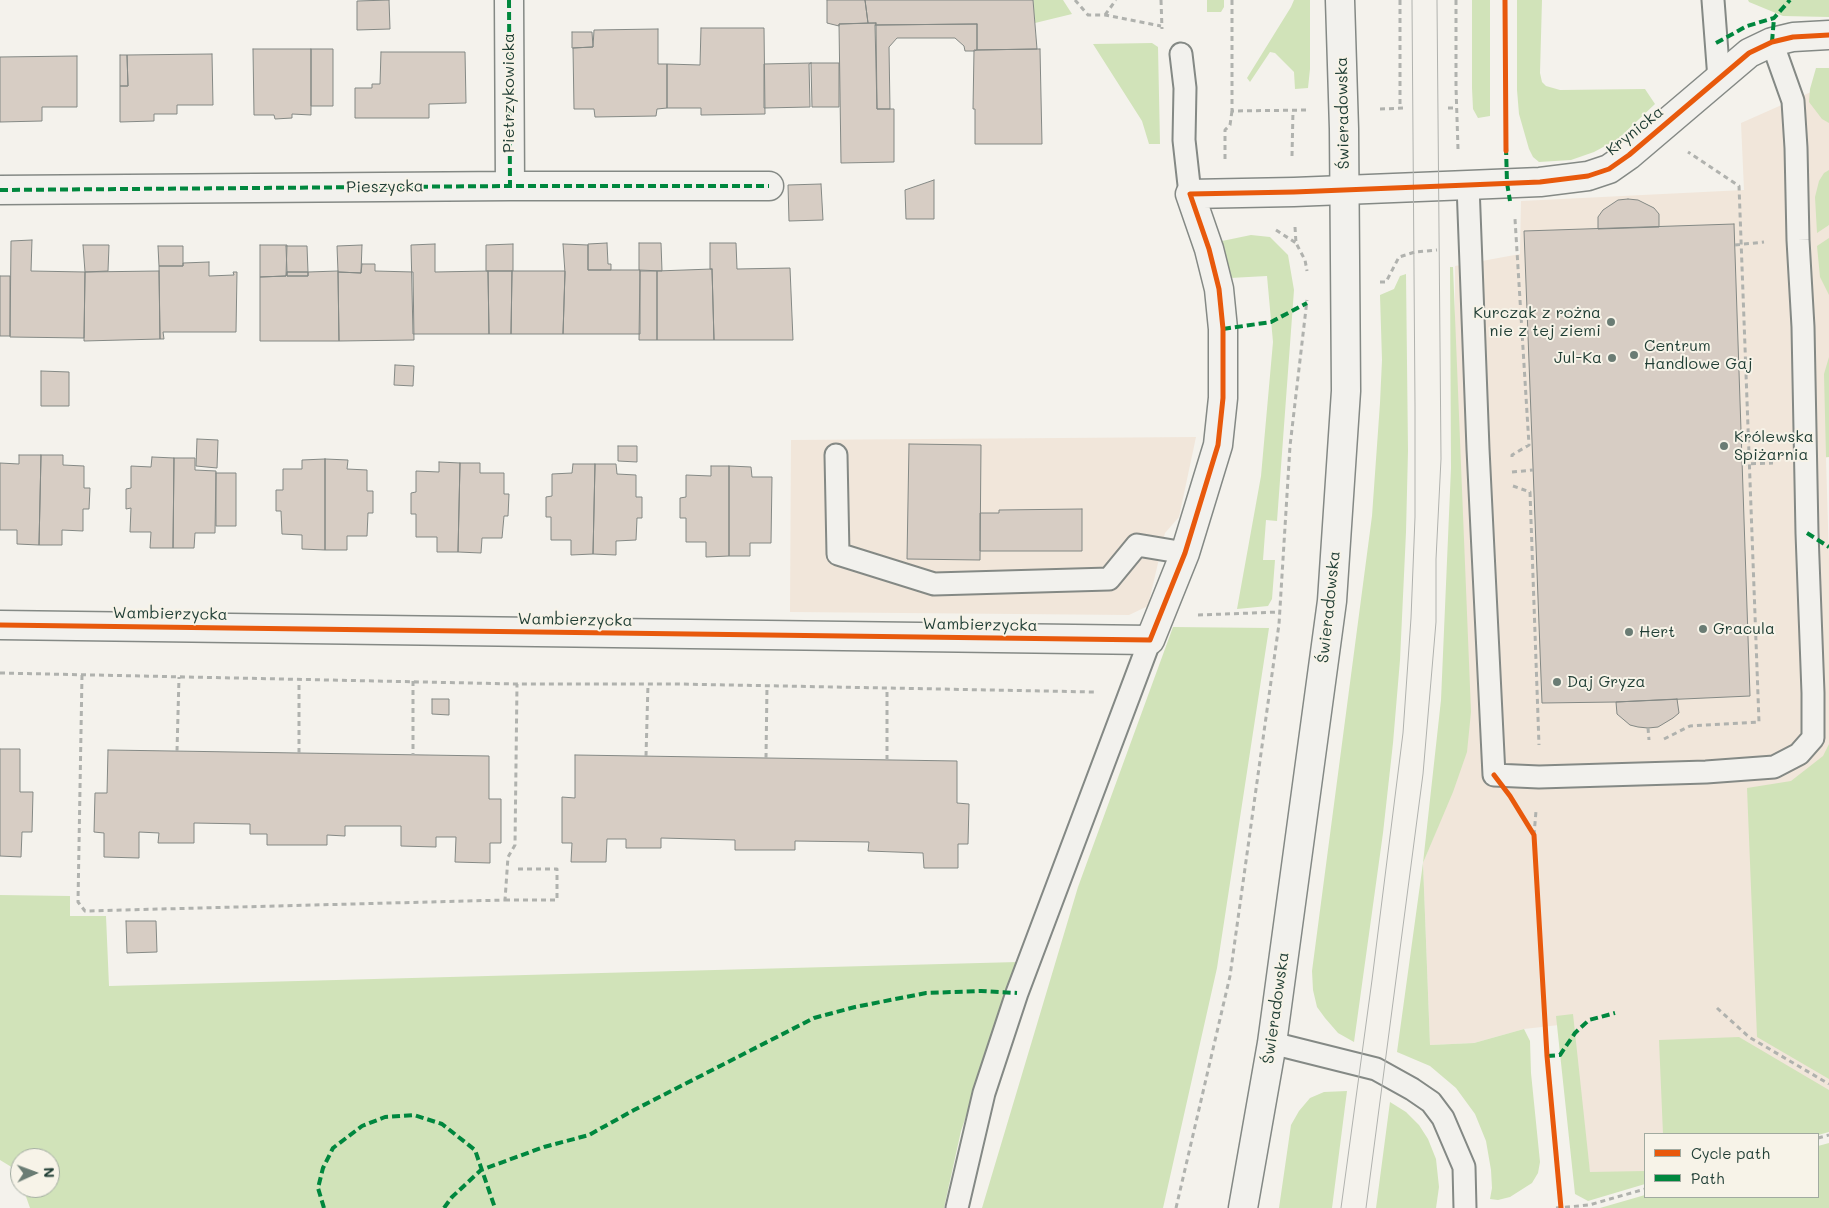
<!DOCTYPE html>
<meta charset="utf-8">
<style>
body{margin:0}
#map{position:relative;width:1829px;height:1208px;overflow:hidden;background:#f4f2ec;font-family:Mali,sans-serif}
canvas{display:block}
.legend{position:absolute;left:1644px;top:1133px;width:175px;height:65px;box-sizing:border-box;background:#f7f3e8;border:1px solid #a1aaa0;margin:0;padding:6px 9px;list-style:none;font-size:15px;color:#1f3d34}
.legend li{display:flex;align-items:center;gap:10px;height:25px}
.legend b{width:25px;border:1px solid #a1aaa0}
.north{position:absolute;left:10px;top:1148px;width:50px;height:50px;box-sizing:border-box;background:#f7f3e8;border:1px solid #a1aaa0;border-radius:50%;rotate:88deg;font-size:14px;font-weight:700;line-height:20px;text-align:center;color:#1f3d34}
.north::after{content:'';display:block;margin:auto;width:18px;height:22px;background:#6a7c74;clip-path:polygon(50% 0,100% 100%,50% 72%,0 100%)}
</style>
<div id="map">
<canvas width="1829" height="1208"></canvas>
<ul class="legend">
<li><b style="height:6px;background:#e8590c"></b>Cycle path</li>
<li><b style="height:6px;background:#00873e"></b>Path</li>
</ul>
<div class="north">N</div>
</div>
<script>
const ctx = document.querySelector('canvas').getContext('2d');
ctx.lineJoin = 'round';
function paint(path, color) { ctx.fillStyle = color; ctx.fill(path, 'evenodd'); }
const shape = rows => new Path2D(rows.map(r => 'M' + r).join(''));
function strokePath(path, color, width, dash) { ctx.strokeStyle = color; ctx.lineWidth = width; ctx.lineCap = dash ? 'butt' : 'round'; ctx.setLineDash(dash || []); ctx.stroke(path); }
function drawText(font, color, halo, rows, align = 'center') {
  ctx.font = font + ' Mali,sans-serif'; ctx.lineWidth = 4; ctx.setLineDash([]); ctx.textBaseline = 'middle'; ctx.strokeStyle = halo; ctx.fillStyle = color; for (const [text, x, y, turn = 0] of rows) {
    ctx.save(); ctx.translate(x, y); ctx.rotate((+turn || 0) * Math.PI / 180); ctx.textAlign = isNaN(turn) ? turn : align; if (halo) ctx.strokeText(text, 0, 0); ctx.fillText(text, 0, 0); ctx.restore();
  }
}
const built = shape([
 [1829,84,1829,457,1826,458,1829,559,1829,1123,1790,1134,1645,1134,1645,1177,1593,1193,1568,1024,1524,1029,1474,1043,1430,1045,1423,863,1437,829,1455,730,1455,266,1520,254,1521,201,1744,190,1741,123],
 [1196,437,1179,517,1165,533,1148,606,1129,615,790,612,791,440]
]);
const green = shape([
 [1033,0,1063,0,1072,14,1035,23],
 [1207,0,1224,0,1224,7,1221,12,1207,12],
 [1294,0,1310,0,1310,69,1308,88,1295,89,1294,72,1275,53,1270,52,1250,82,1247,78,1291,7],
 [1472,0,1490,0,1490,116,1478,118,1473,109,1472,88],
 [1517,0,1542,0,1540,73,1542,82,1546,86,1560,90,1645,89,1655,104,1618,139,1594,152,1571,160,1539,162,1533,157,1529,149,1519,114,1517,90],
 [1748,0,1829,0,1829,17,1783,16,1749,2],
 [1152,43,1158,47,1160,144,1149,144,1142,121,1093,44],
 [1816,68,1829,68,1829,123,1822,119,1809,102,1810,89],
 [1829,170,1829,225,1817,233,1815,197,1819,181,1824,173],
 [1251,235,1270,237,1288,255,1294,290,1277,521,1266,520,1263,560,1275,560,1272,599,1268,606,1237,609,1261,476,1273,342,1267,276,1230,278,1222,241],
 [1829,238,1829,295,1820,277,1817,246],
 [1450,267,1453,267,1471,712,1467,752,1453,792,1423,863,1430,1045,1474,1043,1524,1029,1530,1041,1531,1073,1540,1162,1538,1173,1532,1183,1510,1197,1498,1200,1490,1199,1492,1188,1491,1170,1486,1141,1475,1114,1456,1088,1430,1066,1397,1052,1423,863,1441,700,1451,468],
 [1406,274,1408,451,1406,532,1400,660,1393,743,1383,833,1354,1042,1338,1033,1325,1018,1317,1007,1313,990,1312,971,1372,516,1380,403,1382,360,1380,295,1394,289,1400,276],
 [1829,357,1829,457,1826,457,1824,374],
 [1173,627,1269,628,1217,968,1163,1208,982,1208,1078,887],
 [1829,744,1829,1079,1757,1037,1747,788,1791,781,1823,756],
 [0,895,70,896,70,916,106,916,109,986,1018,962,961,1131,944,1208,30,1208,23,1188,50,1188,50,1158,20,1158,20,1178,18,1171,0,1160],
 [1573,1014,1590,1172,1645,1171,1645,1184,1588,1201,1575,1194,1556,1016],
 [1739,1037,1829,1090,1829,1132,1818,1135,1663,1134,1659,1040],
 [1347,1091,1332,1208,1279,1208,1291,1125,1299,1111,1310,1098,1324,1092],
 [1390,1102,1406,1112,1419,1125,1428,1139,1436,1159,1439,1187,1436,1208,1376,1208],
 [1829,1143,1829,1208,1600,1208,1645,1195,1645,1197,1818,1197,1818,1146]
]);
const building = shape([
 [389,0,390,29,357,30,357,1,389,0],
 [827,0,865,0,868,23,839,24,839,26,827,23,827,0],
 [865,0,1033,0,1037,49,977,50,977,24,875,25,876,23,868,23,865,0],
 [876,23,877,109,894,109,894,162,841,163,839,24,876,23],
 [977,24,977,50,974,51,965,51,964,46,955,38,897,38,889,47,890,109,877,109,875,25,977,24],
 [701,28,764,28,765,114,701,115,701,108,667,108,667,64,700,65,701,28],
 [658,29,658,64,667,64,667,108,657,109,656,116,595,117,594,109,574,109,573,48,593,47,594,30,658,29],
 [572,32,592,32,593,47,572,48,572,32],
 [253,49,311,49,311,115,292,114,292,118,275,119,274,115,254,115,253,49],
 [311,49,333,49,333,106,311,106,311,49],
 [1040,49,1042,144,975,144,975,109,973,109,974,50,1040,49],
 [381,52,465,52,466,103,429,104,429,118,355,118,355,88,372,88,372,84,380,84,381,52],
 [212,54,213,105,177,105,177,114,154,114,154,121,120,122,120,86,128,86,127,55,212,54],
 [120,55,127,55,128,86,120,86,120,55],
 [77,56,77,107,42,107,42,121,0,122,0,57,77,56],
 [811,63,809,64,810,107,764,108,764,64,811,63],
 [811,63,839,63,839,107,812,107,811,63],
 [934,180,934,219,906,219,905,190,934,180],
 [821,184,823,220,789,221,788,185,821,184],
 [1628,199,1638,200,1654,208,1659,214,1659,227,1598,229,1598,217,1603,210,1618,200,1628,199],
 [1734,224,1750,696,1616,702,1542,703,1524,231,1734,224],
 [32,240,31,271,85,272,84,338,10,337,11,241,32,240],
 [607,243,608,264,611,264,611,270,588,270,588,244,607,243],
 [639,243,661,243,662,271,639,270,639,243],
 [710,243,736,243,737,269,790,268,793,340,714,340,712,269,710,269,710,243],
 [435,244,435,272,488,271,489,334,413,334,411,245,435,244],
 [513,244,513,271,486,271,486,245,513,244],
 [563,244,588,245,588,270,640,270,640,334,563,334,565,273,563,244],
 [83,245,109,245,108,271,85,272,83,245],
 [260,245,287,245,286,276,260,277,260,245],
 [362,245,361,273,338,272,337,246,362,245],
 [158,246,183,246,183,266,159,266,158,246],
 [286,246,307,246,308,272,287,272,286,246],
 [209,262,209,276,234,275,233,272,237,272,236,332,163,332,164,339,160,339,159,266,183,266,183,263,209,262],
 [362,264,375,264,375,271,413,272,414,340,339,341,338,272,361,273,362,264],
 [712,269,714,340,657,340,657,271,712,269],
 [159,271,160,339,84,341,85,272,159,271],
 [338,271,339,341,260,341,260,277,286,276,287,272,287,276,308,276,308,272,338,271],
 [488,271,512,271,511,334,489,334,488,271],
 [512,271,565,271,563,334,511,334,512,271],
 [640,271,657,271,657,340,639,340,640,271],
 [287,272,308,272,308,276,287,276,287,272],
 [0,276,10,276,10,336,0,336,0,276],
 [395,365,414,366,413,386,394,385,395,365],
 [41,371,69,372,69,406,41,406,41,371],
 [197,439,218,440,217,468,196,466,197,439],
 [909,444,981,445,980,560,907,559,909,444],
 [618,446,637,446,637,462,618,461,618,446],
 [19,455,41,455,39,545,17,544,17,530,0,530,0,463,19,464,19,455],
 [41,455,63,455,63,465,84,466,84,488,90,488,89,509,83,509,83,531,62,530,62,545,39,545,41,455],
 [152,457,174,458,173,548,150,548,151,532,130,532,131,508,126,509,126,489,131,488,131,466,151,467,152,457],
 [174,458,195,458,195,470,216,471,215,533,195,533,194,548,173,548,174,458],
 [325,459,348,460,347,469,367,470,367,491,373,491,373,513,368,513,367,536,347,536,347,550,325,550,325,459],
 [325,459,325,550,302,549,302,535,282,534,281,511,276,511,276,490,283,490,283,469,302,469,302,460,325,459],
 [439,462,460,463,458,552,437,552,437,537,416,537,416,514,411,514,411,493,416,492,416,471,439,472,439,462],
 [460,463,480,463,480,473,504,473,504,494,509,494,508,516,504,516,502,538,482,538,481,553,458,552,460,463],
 [573,464,595,464,593,554,571,555,571,540,551,540,551,517,546,517,546,497,552,496,552,474,572,473,573,464],
 [595,464,616,464,617,474,636,475,636,497,642,497,642,518,637,518,636,540,616,541,616,555,593,554,595,464],
 [711,466,729,466,729,556,706,557,706,542,686,542,686,518,680,518,680,498,686,497,686,475,711,476,711,466],
 [729,466,751,467,752,477,772,477,771,543,750,543,750,556,729,556,729,466],
 [216,473,236,473,236,526,216,526,216,473],
 [1082,509,1082,551,980,551,980,513,999,513,999,510,1082,509],
 [432,699,449,699,449,715,432,714,432,699],
 [1677,699,1679,713,1673,718,1658,727,1648,728,1638,727,1630,725,1617,714,1616,702,1677,699],
 [0,749,20,749,20,792,33,792,32,832,22,832,21,857,0,856,0,749],
 [108,750,489,756,489,799,501,799,501,843,490,843,490,863,455,862,456,837,436,837,436,847,401,846,401,826,345,826,345,836,327,835,327,845,267,845,267,834,250,834,250,824,194,823,194,843,158,843,159,833,139,832,139,858,104,857,104,833,94,832,95,793,107,793,108,750],
 [575,755,957,761,957,803,969,804,968,844,958,844,958,868,924,868,923,853,868,851,869,842,795,841,795,850,735,850,735,840,661,838,661,848,626,848,626,839,607,839,606,862,571,862,572,843,562,843,562,797,575,798,575,755],
 [126,921,156,921,157,952,127,953,126,921]
]);
const path = shape([
 [1075,0,1088,15,1105,15,1161,26],
 [1161,0,1162,29],
 [1232,0,1232,111,1308,110],
 [1400,0,1400,108],
 [1456,0,1456,87,1458,149],
 [1105,15,1116,0],
 [1448,108,1457,108],
 [1380,109,1405,108],
 [1292,156,1293,111],
 [1225,159,1225,130,1230,125,1232,111],
 [1295,227,1296,243,1305,260,1307,271],
 [1276,230,1296,243],
 [1735,245,1764,242],
 [1380,282,1386,282,1399,257,1415,252,1437,250],
 [1512,457,1512,455,1529,445,1515,219],
 [1742,464,1773,463],
 [1512,472,1533,470],
 [1513,486,1530,492,1539,745],
 [1198,615,1280,612],
 [0,673,517,684,678,684,1095,692],
 [82,675,78,902,85,911,505,900,508,857,515,845,517,684],
 [413,681,413,755],
 [1648,728,1649,740],
 [1664,739,1690,726,1759,722,1739,186,1688,152],
 [177,751,179,677],
 [299,753,299,679],
 [646,756,648,684],
 [766,758,767,686],
 [887,760,887,689],
 [1534,835,1536,811],
 [505,900,557,900,557,869,518,869],
 [1717,1008,1749,1037,1829,1084],
 [1818,1138,1829,1135],
 [1176,1208,1230,976,1279,624,1290,446,1307,300],
 [1556,1208,1589,1205,1645,1189]
]);
const service = shape([
 [1713,0,1719,79],
 [1181,54,1185,88,1184,140,1190,194],
 [1468,185,1478,449,1494,775,1539,777,1706,772,1774,767,1799,754,1813,738,1813,693,1807,533,1803,327,1798,240,1796,148,1793,101,1772,42],
 [836,455,838,554,934,584,1109,579,1137,545,1185,553],
 [1272,1043,1376,1069,1412,1089,1431,1102,1443,1118,1464,1167,1465,1208],
 [957,1208,984,1093,1017,993,1150,640]
]);
const minor = shape([
 [509,0,510,186],
 [0,190,510,186,769,186],
 [0,625,1150,640,1185,553,1218,445,1223,398,1223,329,1219,289,1209,249,1190,194,1294,192,1468,185,1540,182,1588,176,1609,169,1629,155,1749,53,1772,42,1793,37,1829,35]
]);
const tertiary = shape([
 [1243,1208,1272,1043,1332,601,1346,391,1344,129,1340,0]
]);
const tram = shape([
 [1341,1208,1372,980,1403,733,1411,618,1415,517,1415,407,1412,0],
 [1366,1208,1423,774,1436,622,1436,559,1441,459,1437,0]
]);
const quiet = shape([
 [509,0,510,186],
 [1772,42,1774,18],
 [1716,43,1747,26,1774,18,1790,0],
 [1506,147,1507,183,1510,201],
 [0,190,510,186,769,186],
 [1223,329,1271,322,1307,303],
 [1807,533,1829,547],
 [1547,1056,1560,1055,1575,1033,1589,1020,1615,1013],
 [324,1208,318,1188,323,1168,333,1148,362,1126,385,1117,414,1115,442,1124,475,1150,495,1208],
 [444,1208,452,1197,481,1170,544,1147,589,1135,634,1110,814,1018,855,1007,926,993,981,991,1017,993]
]);
const cycleway = shape([
 [1505,0,1506,151],
 [0,625,1150,640,1185,553,1218,445,1223,398,1223,329,1219,289,1209,249,1190,194,1294,192,1468,185,1540,182,1588,176,1609,169,1629,155,1749,53,1772,42,1793,37,1829,35],
 [1494,775,1510,796,1534,835,1547,1056,1561,1208]
]);
const markers = [
 [1611,322,5,"#6a7c74"],
 [1634,355,5,"#6a7c74"],
 [1612,358,5,"#6a7c74"],
 [1724,446,5,"#6a7c74"],
 [1703,629,5,"#6a7c74"],
 [1629,632,5,"#6a7c74"],
 [1557,682,5,"#6a7c74"]
];
const streetNames = [
 ["Pietrzykowicka",509,93,-90],
 ["Świeradowska",1343,113,-91],
 ["Krynicka",1635,131,-39],
 ["Pieszycka",385,187,-1],
 ["Świeradowska",1329,607,-84],
 ["Wambierzycka",170,614,1],
 ["Wambierzycka",575,620,1],
 ["Wambierzycka",980,625,1],
 ["Świeradowska",1276,1008,-82]
];
const poiNames = [
 ["Kurczak z rożna",1601,313,"right"],
 ["nie z tej ziemi",1601,331,"right"],
 ["Centrum",1644,346],
 ["Handlowe Gaj",1644,364],
 ["Jul-Ka",1602,358,"right"],
 ["Królewska",1734,437],
 ["Spiżarnia",1734,455],
 ["Gracula",1713,629],
 ["Hert",1639,632],
 ["Daj Gryza",1567,682]
];
paint(built, '#f1e6da');
paint(green, '#d1e3b9');
paint(building, '#d7cdc4');
strokePath(building, '#848985', 1);
strokePath(service, '#848985', 25);
strokePath(minor, '#848985', 31);
strokePath(tertiary, '#848985', 31);
strokePath(path, '#b0b2ae', 3, [5, 4]);
strokePath(service, '#f2f1ed', 21);
strokePath(minor, '#f2f1ed', 28);
strokePath(tertiary, '#f2f1ed', 28);
strokePath(tram, '#b0b2ae', 1);
strokePath(quiet, '#00873e', 4, [8, 4]);
strokePath(cycleway, '#e8590c', 5);
for (const [x, y, r, color] of markers) { const dot = new Path2D(); dot.arc(x, y, r, 0, 2 * Math.PI); ctx.fillStyle = color; ctx.fill(dot); strokePath(dot, '#f7f3e8', 2); }
drawText('16px', '#1f3d34', '#f7f3e8', streetNames);
drawText('16px', '#1f3d34', '#f7f3e8', poiNames, 'left');
</script>
